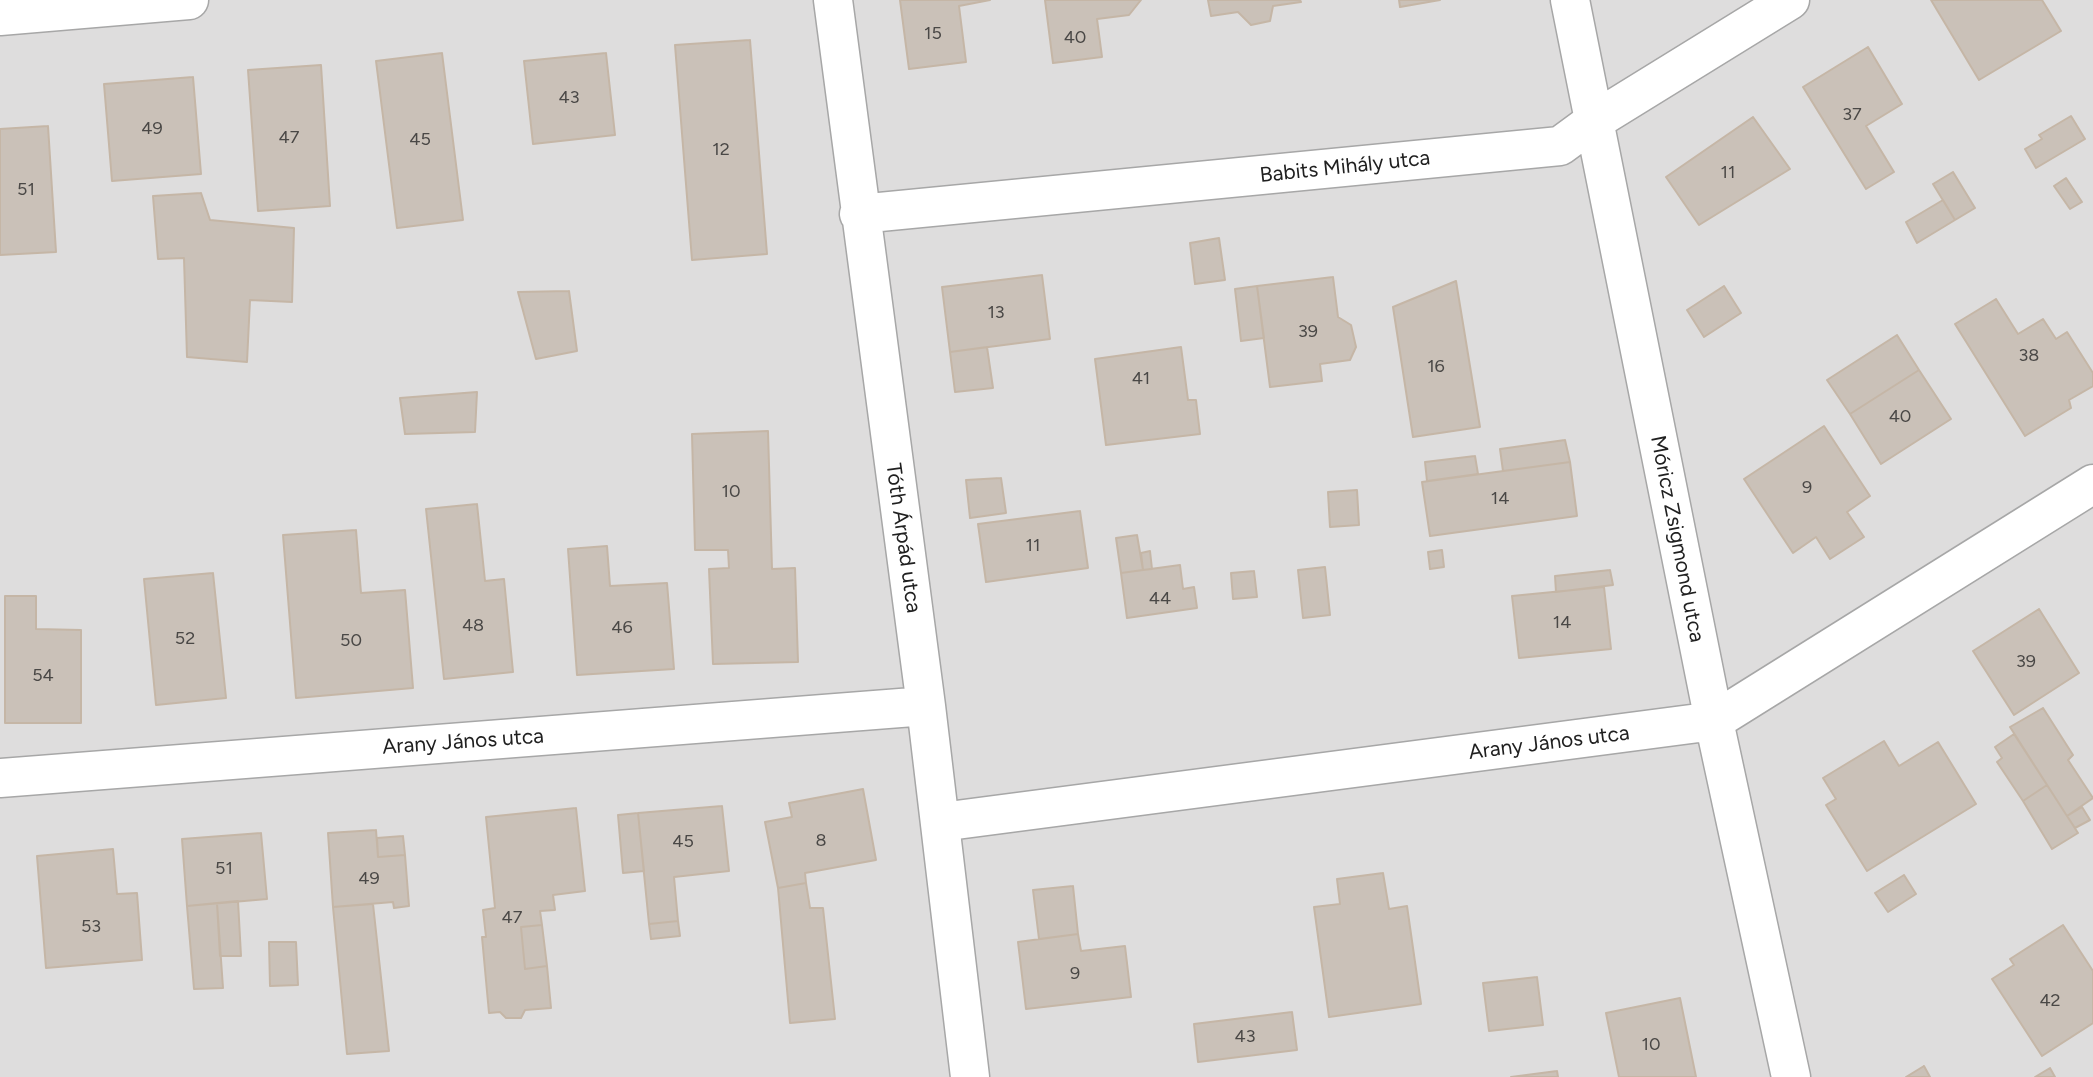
<!DOCTYPE html>
<meta charset="utf-8">
<style>
body{margin:0}
canvas{display:block;background:#f1eee5}
</style>
<canvas width="2093" height="1077"></canvas>
<script>
const ctx = document.querySelector('canvas').getContext('2d');
ctx.lineJoin = 'round';
function paint(path, color) { ctx.fillStyle = color; ctx.fill(path, 'evenodd'); }
const shape = rows => new Path2D(rows.map(r => 'M' + r).join(''));
function strokePath(path, color, width, dash) { ctx.strokeStyle = color; ctx.lineWidth = width; ctx.lineCap = dash ? 'butt' : 'round'; ctx.setLineDash(dash || []); ctx.stroke(path); }
function drawText(font, color, halo, rows, align = 'center') {
  ctx.font = font + ' Figtree,sans-serif'; ctx.lineWidth = 5; ctx.setLineDash([]); ctx.textBaseline = 'middle'; ctx.strokeStyle = halo; ctx.fillStyle = color; for (const [text, x, y, turn = 0] of rows) {
    ctx.save(); ctx.translate(x, y); ctx.rotate((+turn || 0) * Math.PI / 180); ctx.textAlign = isNaN(turn) ? turn : align; if (halo) ctx.strokeText(text, 0, 0); ctx.fillText(text, 0, 0); ctx.restore();
  }
}
const residential = shape([
 [0,0,2093,0,2093,1077,0,1077]
]);
const building = shape([
 [900,0,990,0,959,6,966,62,909,69,900,0],
 [1045,0,1141,0,1129,15,1097,19,1102,57,1053,63,1045,0],
 [1208,0,1300,0,1301,2,1273,6,1270,21,1251,25,1238,12,1211,16,1208,0],
 [1399,0,1440,0,1400,7,1399,0],
 [1931,0,2042,0,2061,31,1979,80,1931,0],
 [750,40,767,254,692,260,675,45,750,40],
 [1868,47,1902,104,1866,126,1894,172,1866,189,1803,87,1868,47],
 [442,53,463,220,397,228,376,61,442,53],
 [606,53,615,135,533,144,524,61,606,53],
 [321,65,330,206,258,211,248,70,321,65],
 [193,77,201,174,112,181,104,84,193,77],
 [2071,116,2085,139,2036,168,2025,149,2042,139,2039,135,2071,116],
 [1753,117,1790,169,1699,225,1666,177,1753,117],
 [48,126,56,252,0,255,0,129,48,126],
 [1953,172,1975,208,1955,220,1933,184,1953,172],
 [2066,178,2082,202,2070,209,2054,186,2066,178],
 [201,193,210,220,294,228,292,302,250,300,247,362,187,357,184,258,158,259,153,196,201,193],
 [1943,200,1955,220,1917,243,1906,222,1943,200],
 [1219,238,1225,280,1195,284,1190,243,1219,238],
 [1042,275,1050,339,950,352,942,287,1042,275],
 [1333,277,1338,317,1351,325,1356,347,1350,360,1320,364,1322,381,1270,387,1257,286,1333,277],
 [1456,281,1480,427,1413,437,1393,307,1456,281],
 [1257,286,1264,338,1241,341,1235,289,1257,286],
 [1724,286,1741,313,1704,337,1687,310,1724,286],
 [569,291,577,351,536,359,518,292,569,291],
 [1996,299,2018,334,2043,319,2056,339,2067,332,2093,373,2093,386,2069,400,2071,408,2025,436,1955,324,1996,299],
 [1897,335,1919,370,1850,414,1827,380,1897,335],
 [987,347,993,388,955,392,950,352,987,347],
 [1181,347,1188,400,1196,400,1200,434,1106,445,1095,359,1181,347],
 [1919,370,1951,419,1881,464,1850,414,1919,370],
 [477,392,475,432,405,434,400,398,477,392],
 [1824,426,1870,496,1847,512,1864,537,1830,559,1816,537,1793,553,1744,479,1824,426],
 [768,431,772,569,795,568,798,662,713,664,709,569,729,568,728,550,695,550,692,434,768,431],
 [1565,440,1570,462,1503,471,1500,449,1565,440],
 [1475,456,1478,474,1427,481,1425,462,1475,456],
 [1570,462,1577,516,1430,536,1422,482,1570,462],
 [1001,478,1006,513,970,518,966,480,1001,478],
 [1357,490,1359,525,1330,527,1328,492,1357,490],
 [477,504,485,581,504,579,513,672,444,679,426,509,477,504],
 [1080,511,1088,568,986,582,978,524,1080,511],
 [356,530,361,593,405,590,413,688,296,698,283,535,356,530],
 [1137,535,1143,570,1121,573,1116,538,1137,535],
 [607,546,610,586,667,583,674,669,577,675,568,549,607,546],
 [1442,550,1444,567,1430,569,1428,552,1442,550],
 [1150,551,1152,569,1143,570,1141,553,1150,551],
 [1180,565,1183,589,1194,587,1197,608,1127,618,1121,573,1180,565],
 [1325,567,1330,615,1303,618,1298,570,1325,567],
 [1610,570,1613,585,1556,592,1555,576,1610,570],
 [1254,571,1257,597,1233,599,1231,573,1254,571],
 [213,573,226,698,156,705,144,579,213,573],
 [1604,587,1611,649,1519,658,1512,596,1604,587],
 [5,596,36,596,36,629,81,630,81,723,5,723,5,596],
 [2039,609,2079,673,2014,715,1973,651,2039,609],
 [2043,708,2073,755,2068,760,2093,798,2067,816,2010,727,2043,708],
 [2014,734,2047,785,2023,801,1997,762,2002,758,1995,747,2014,734],
 [1884,741,1899,766,1938,742,1976,804,1867,871,1826,805,1836,799,1823,778,1884,741],
 [2047,785,2078,833,2052,849,2023,801,2047,785],
 [863,789,876,860,805,873,806,883,778,888,765,822,792,817,789,803,863,789],
 [722,806,729,871,674,877,678,921,649,924,638,813,722,806],
 [2082,807,2090,820,2075,828,2067,816,2082,807],
 [576,808,585,891,553,895,555,910,540,911,542,925,521,927,525,969,547,966,551,1008,525,1010,521,1018,506,1018,500,1012,489,1013,482,937,486,937,483,910,495,908,486,817,576,808],
 [638,813,644,871,623,873,618,815,638,813],
 [376,830,378,857,405,855,409,906,394,908,393,902,333,907,328,833,376,830],
 [261,833,267,899,187,906,182,839,261,833],
 [403,836,405,855,378,857,377,838,403,836],
 [113,849,117,894,137,893,142,960,46,968,37,856,113,849],
 [1383,873,1389,909,1407,906,1421,1004,1329,1017,1314,907,1340,904,1337,879,1383,873],
 [1904,875,1916,894,1888,912,1875,893,1904,875],
 [806,883,810,908,823,908,835,1019,790,1023,778,888,806,883],
 [1073,886,1078,934,1039,939,1033,890,1073,886],
 [238,901,241,956,220,956,217,903,238,901],
 [217,903,223,988,194,989,187,906,217,903],
 [373,904,389,1051,347,1054,333,907,373,904],
 [678,921,680,936,651,939,649,924,678,921],
 [542,925,547,966,525,969,521,927,542,925],
 [2063,925,2093,971,2093,1023,2042,1056,1992,979,2014,965,2010,959,2063,925],
 [1078,934,1081,951,1125,946,1131,997,1026,1009,1018,942,1078,934],
 [269,942,296,942,298,985,270,986,269,942],
 [1537,977,1543,1025,1489,1031,1483,983,1537,977],
 [1680,998,1696,1077,1619,1077,1606,1013,1680,998],
 [1292,1012,1297,1050,1198,1062,1194,1024,1292,1012],
 [1924,1066,1930,1077,1906,1077,1924,1066],
 [2050,1068,2055,1077,2035,1077,2050,1068],
 [1557,1071,1558,1077,1511,1077,1557,1071]
]);
const street = shape([
 [833,0,926,706,970,1077],
 [1570,0,1714,721,1791,1077],
 [0,16,189,0],
 [859,214,1560,146,1594,121,1790,0],
 [0,778,926,706],
 [941,822,1714,721,2093,484]
]);
const numberNames = [
 ["15",933,34],
 ["40",1075,38],
 ["43",569,98],
 ["37",1852,115],
 ["49",152,129],
 ["47",289,138],
 ["45",420,140],
 ["12",721,150],
 ["11",1728,173],
 ["51",26,190],
 ["13",996,313],
 ["39",1308,332],
 ["38",2029,356],
 ["16",1436,367],
 ["41",1141,379],
 ["40",1900,417],
 ["9",1807,488],
 ["10",731,492],
 ["14",1500,499],
 ["11",1033,546],
 ["44",1160,599],
 ["14",1562,623],
 ["48",473,626],
 ["46",622,628],
 ["52",185,639],
 ["50",351,641],
 ["39",2026,662],
 ["54",43,676],
 ["8",821,841],
 ["45",683,842],
 ["51",224,869],
 ["49",369,879],
 ["47",512,918],
 ["53",91,927],
 ["9",1075,974],
 ["42",2050,1001],
 ["43",1245,1037],
 ["10",1651,1045]
];
const streetNames = [
 ["Babits Mihály utca",1345,167,-6],
 ["Tóth Árpád utca",903,538,82],
 ["Móricz Zsigmond utca",1677,539,79],
 ["Arany János utca",463,742,-4],
 ["Arany János utca",1549,743,-7]
];
paint(residential, '#dedddd');
paint(building, '#cac1b8');
strokePath(building, '#c5b6a6', 2);
strokePath(street, '#a7a7a7', 41);
strokePath(street, '#fff', 38);
drawText('18px', '#4a4846', null, numberNames);
drawText('21px', '#202020', '#fff', streetNames);
</script>
